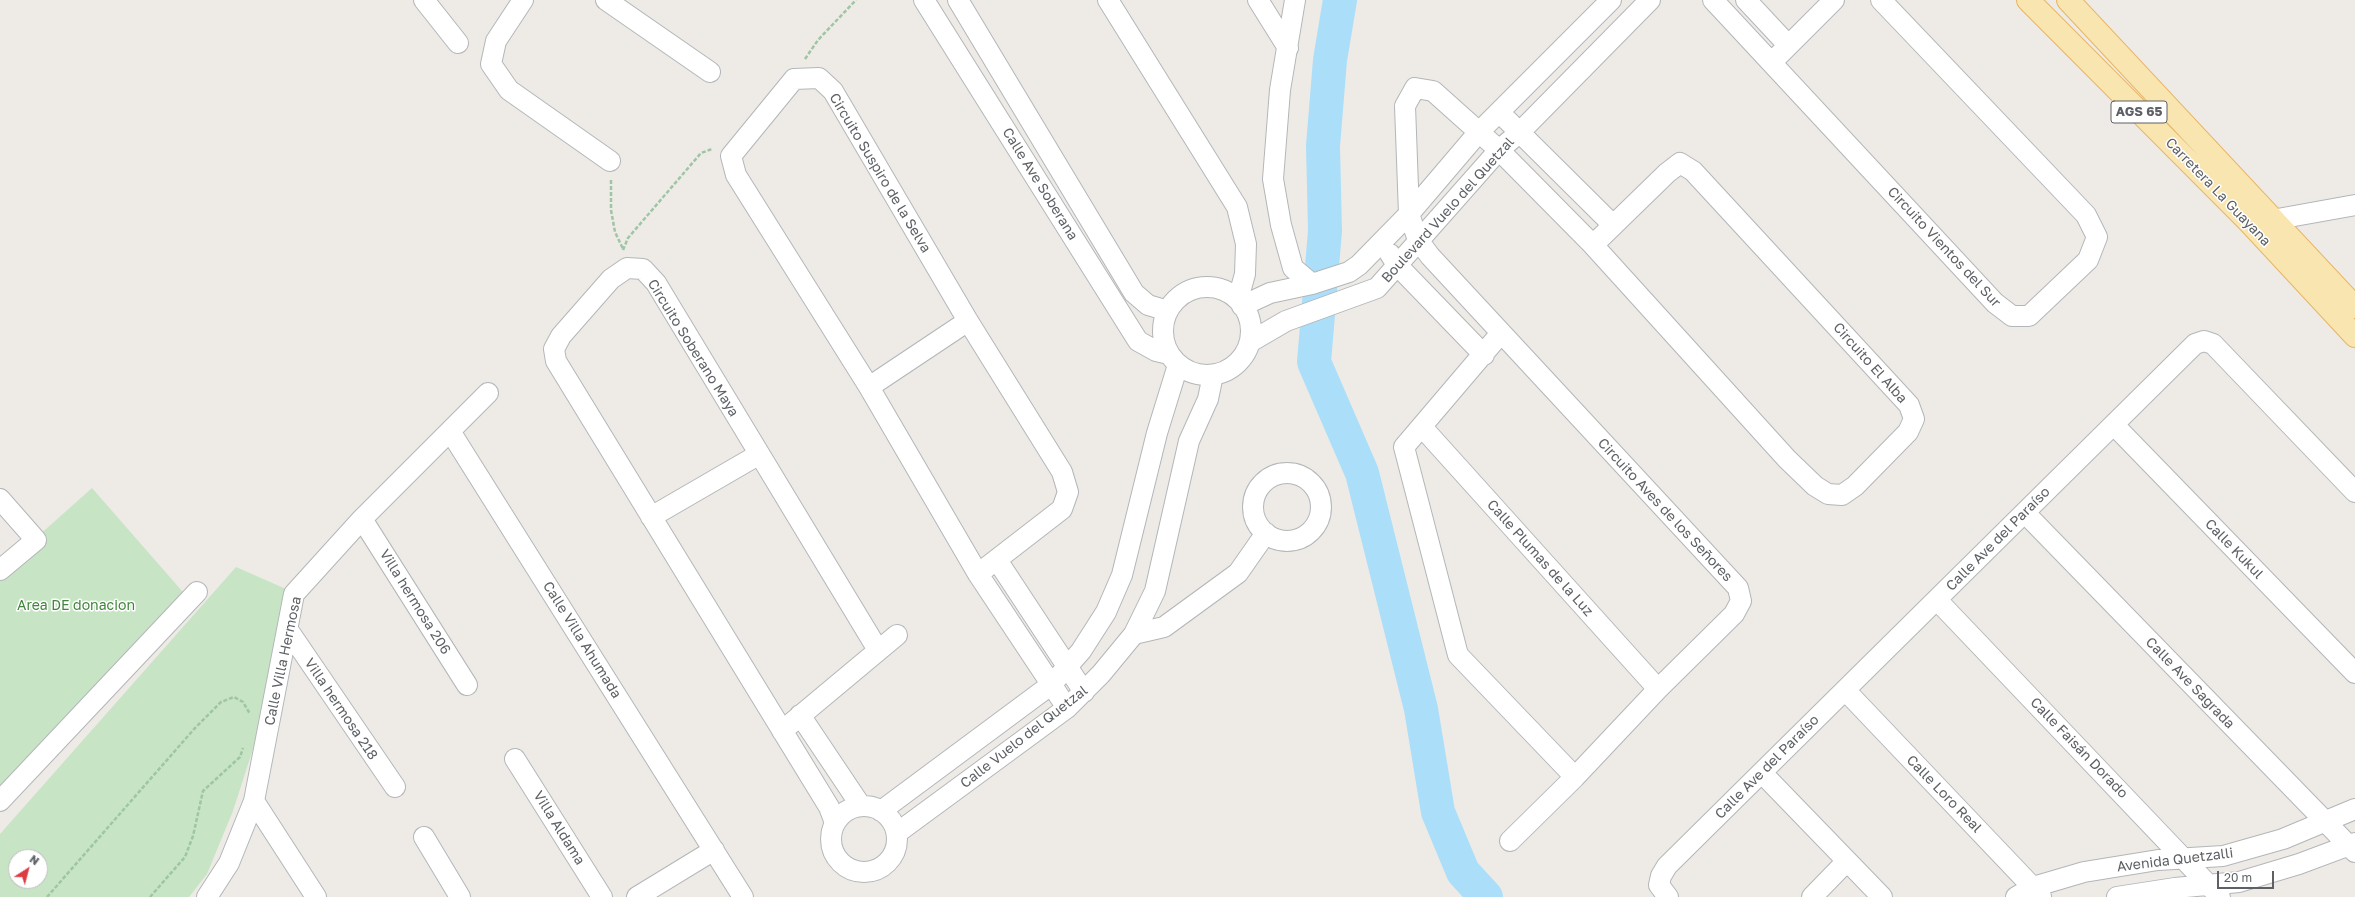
<!DOCTYPE html>
<meta charset="utf-8">
<style>
body{margin:0}
#map{position:relative;width:2355px;height:897px;overflow:hidden;background:#eeebe6;font-family:"Golos Text",sans-serif}
canvas{display:block}
.north{position:absolute;left:8px;top:849px;width:40px;height:40px;box-sizing:border-box;background:#fff;border:1px solid #bec0c1;border-radius:50%;rotate:36deg;font-size:11px;font-weight:700;line-height:16px;text-align:center;color:#5d6165}
.north::after{content:'';display:block;margin:auto;width:14px;height:18px;background:#dd3d42;clip-path:polygon(50% 0,100% 100%,50% 72%,0 100%)}
.scale{position:absolute;left:2217px;top:871px;width:57px;height:18px;box-sizing:border-box;border:2px solid #5d6165;border-top:0;padding-left:5px;font-size:12px;line-height:14px;white-space:nowrap;color:#5d6165;-webkit-text-stroke:3px #fff;paint-order:stroke}
</style>
<div id="map">
<canvas width="2355" height="897"></canvas>
<div class="north">N</div>
<div class="scale">20 m</div>
</div>
<script>
const ctx = document.querySelector('canvas').getContext('2d');
ctx.lineJoin = 'round';
function paint(path, color) { ctx.fillStyle = color; ctx.fill(path, 'evenodd'); }
const shape = rows => new Path2D(rows.map(r => 'M' + r).join(''));
function strokePath(path, color, width, dash) { ctx.strokeStyle = color; ctx.lineWidth = width; ctx.lineCap = dash ? 'butt' : 'round'; ctx.setLineDash(dash || []); ctx.stroke(path); }
function drawText(font, color, halo, rows, align = 'center') {
  ctx.font = font + ' "Golos Text",sans-serif'; ctx.lineWidth = 3; ctx.setLineDash([]); ctx.textBaseline = 'middle'; ctx.strokeStyle = halo; ctx.fillStyle = color; for (const [text, x, y, turn = 0] of rows) {
    ctx.save(); ctx.translate(x, y); ctx.rotate((+turn || 0) * Math.PI / 180); ctx.textAlign = isNaN(turn) ? turn : align; if (halo) ctx.strokeText(text, 0, 0); ctx.fillText(text, 0, 0); ctx.restore();
  }
}
const green = shape([
 [92,488,189,599,0,791,0,570],
 [236,567,286,589,260,727,233,811,207,874,189,897,0,897,0,834],
 [16,857,40,857,40,881,16,881]
]);
const river = shape([
 [1340,0,1330,60,1323,146,1325,231,1314,362,1362,473,1421,709,1438,812,1463,872,1486,897]
]);
const path = shape([
 [805,59,818,40,856,0],
 [611,180,611,210,615,232,623,249],
 [623,250,628,238,701,153,712,149],
 [47,897,195,728,221,702,234,697,243,702,250,714],
 [150,897,185,857,193,836,203,791,240,757,243,748]
]);
const minor = shape([
 [424,0,458,43],
 [523,0,496,41,491,64,509,90,610,161],
 [606,0,710,72],
 [924,0,1138,341,1156,351,1169,354],
 [958,0,1134,293,1148,305,1168,311],
 [1108,0,1237,207,1246,244,1245,274,1238,299],
 [1258,0,1288,48],
 [1295,0,1280,90,1273,179,1281,225,1293,268,1312,284],
 [1713,0,1995,303,2012,316,2029,316,2088,260,2097,237,2086,215,1881,0],
 [1746,0,1788,45],
 [1772,62,1834,0],
 [1499,112,1613,225],
 [2261,222,2355,205],
 [1390,254,1397,265,1484,355],
 '1163 331a44 44 0 1 1 88 0a44 44 0 1 1-88 0Z',
 [1242,306,1270,293,1312,284,1349,272,1359,265,1409,214,1478,133,1611,0],
 [1501,333,1404,447,1458,655,1575,777],
 [1250,342,1286,321,1377,288,1499,150,1519,133,1650,0],
 [869,387,968,321],
 [2114,425,2355,673],
 [1422,427,1658,689],
 [450,431,743,897],
 '1253 507a34 34 0 1 1 68 0a34 34 0 1 1-68 0Z',
 [0,499,36,540,0,570],
 [2025,513,2355,852],
 [651,517,758,455],
 [362,519,467,685],
 [997,560,1084,692],
 [978,574,1062,509,1068,492,1062,472,968,321,833,91,819,78,794,79,731,156,736,175,869,387,978,574,1067,708],
 [1937,600,2220,897],
 [288,630,395,787],
 [1134,634,1164,627,1238,573,1266,533],
 [1845,690,2041,896],
 [800,715,861,806],
 [782,731,897,635],
 [515,759,602,897],
 [1762,773,1882,897],
 [0,801,197,592],
 [254,801,316,897],
 '831 839a33 33 0 1 1 66 0a33 33 0 1 1-66 0Z',
 [881,811,1052,684,1081,651,1106,612,1122,575,1157,433,1178,365],
 [835,823,829,807,556,361,554,349,561,336,611,279,627,268,643,269,656,283,878,650],
 [897,833,1067,708,1101,674,1134,634,1155,591,1189,441,1208,399,1213,375],
 [424,837,460,897],
 [1510,841,1575,777,1658,689,1734,614,1741,601,1738,588,1430,256,1418,240,1409,214,1405,106,1415,88,1433,91,1499,150,1593,245,1787,459,1815,486,1828,494,1842,495,1855,486,1908,432,1914,419,1909,405,1693,171,1680,163,1667,173,1593,245],
 [207,897,229,863,254,801,294,594,362,519,488,393],
 [637,897,714,850],
 [1668,897,1659,885,1661,876,1667,866,2195,344,2204,341,2213,344,2355,492],
 [1812,897,1847,861],
 [2016,897,2033,887,2084,872,2158,860,2223,856,2283,839,2355,809],
 [2117,897,2175,888,2239,882,2299,864,2355,843]
]);
const major = shape([
 [2028,0,2250,223,2355,336],
 [2068,0,2355,307]
]);
const shields = [
 [2139,112,56]
];
const shieldNames = [
 ["AGS 65",2139,112]
];
const streetNames = [
 ["Circuito Suspiro de la Selva",880,173,59],
 ["Calle Ave Soberana",1040,184,58],
 ["Carretera La Guayana",2218,192,46],
 ["Boulevard Vuelo del Quetzal",1448,210,-48],
 ["Circuito Vientos del Sur",1944,247,47],
 ["Circuito Soberano Maya",693,348,58],
 ["Circuito El Alba",1870,363,48],
 ["Circuito Aves de los Señores",1665,510,47],
 ["Calle Ave del Paraíso",1998,539,-45],
 ["Calle Kukul",2234,549,46],
 ["Calle Plumas de la Luz",1540,558,48],
 ["Villa hermosa 206",415,602,58],
 ["Calle Villa Ahumada",582,640,58],
 ["Calle Villa Hermosa",283,661,-78],
 ["Calle Ave Sagrada",2190,683,46],
 ["Villa hermosa 218",341,709,56],
 ["Calle Vuelo del Quetzal",1024,737,-38],
 ["Calle Faisán Dorado",2079,748,46],
 ["Calle Ave del Paraíso",1767,767,-45],
 ["Calle Loro Real",1944,794,46],
 ["Villa Aldama",559,828,58],
 ["Avenida Quetzalli",2175,860,-7]
];
const parkNames = [
 ["Area DE donacion",76,606]
];
paint(green, '#c7e4c4');
strokePath(river, '#abdff9', 34);
strokePath(minor, '#b3b6b9', 22);
strokePath(major, '#e7b566', 24);
strokePath(path, '#9ec5a5', 2.5, [4, 2]);
strokePath(minor, '#fff', 20);
strokePath(major, '#f9e5b0', 22);
for (const [x, y, w] of shields) { const box = new Path2D(); box.roundRect(x - w / 2, y - 11, w, 22, 3); ctx.fillStyle = '#fff'; ctx.fill(box); strokePath(box, '#5d6165', 1); }
drawText('bold 13px', '#5d6165', null, shieldNames);
drawText('14px', '#5d6165', '#fff', streetNames);
drawText('14px', '#41853c', '#fff', parkNames);
</script>
